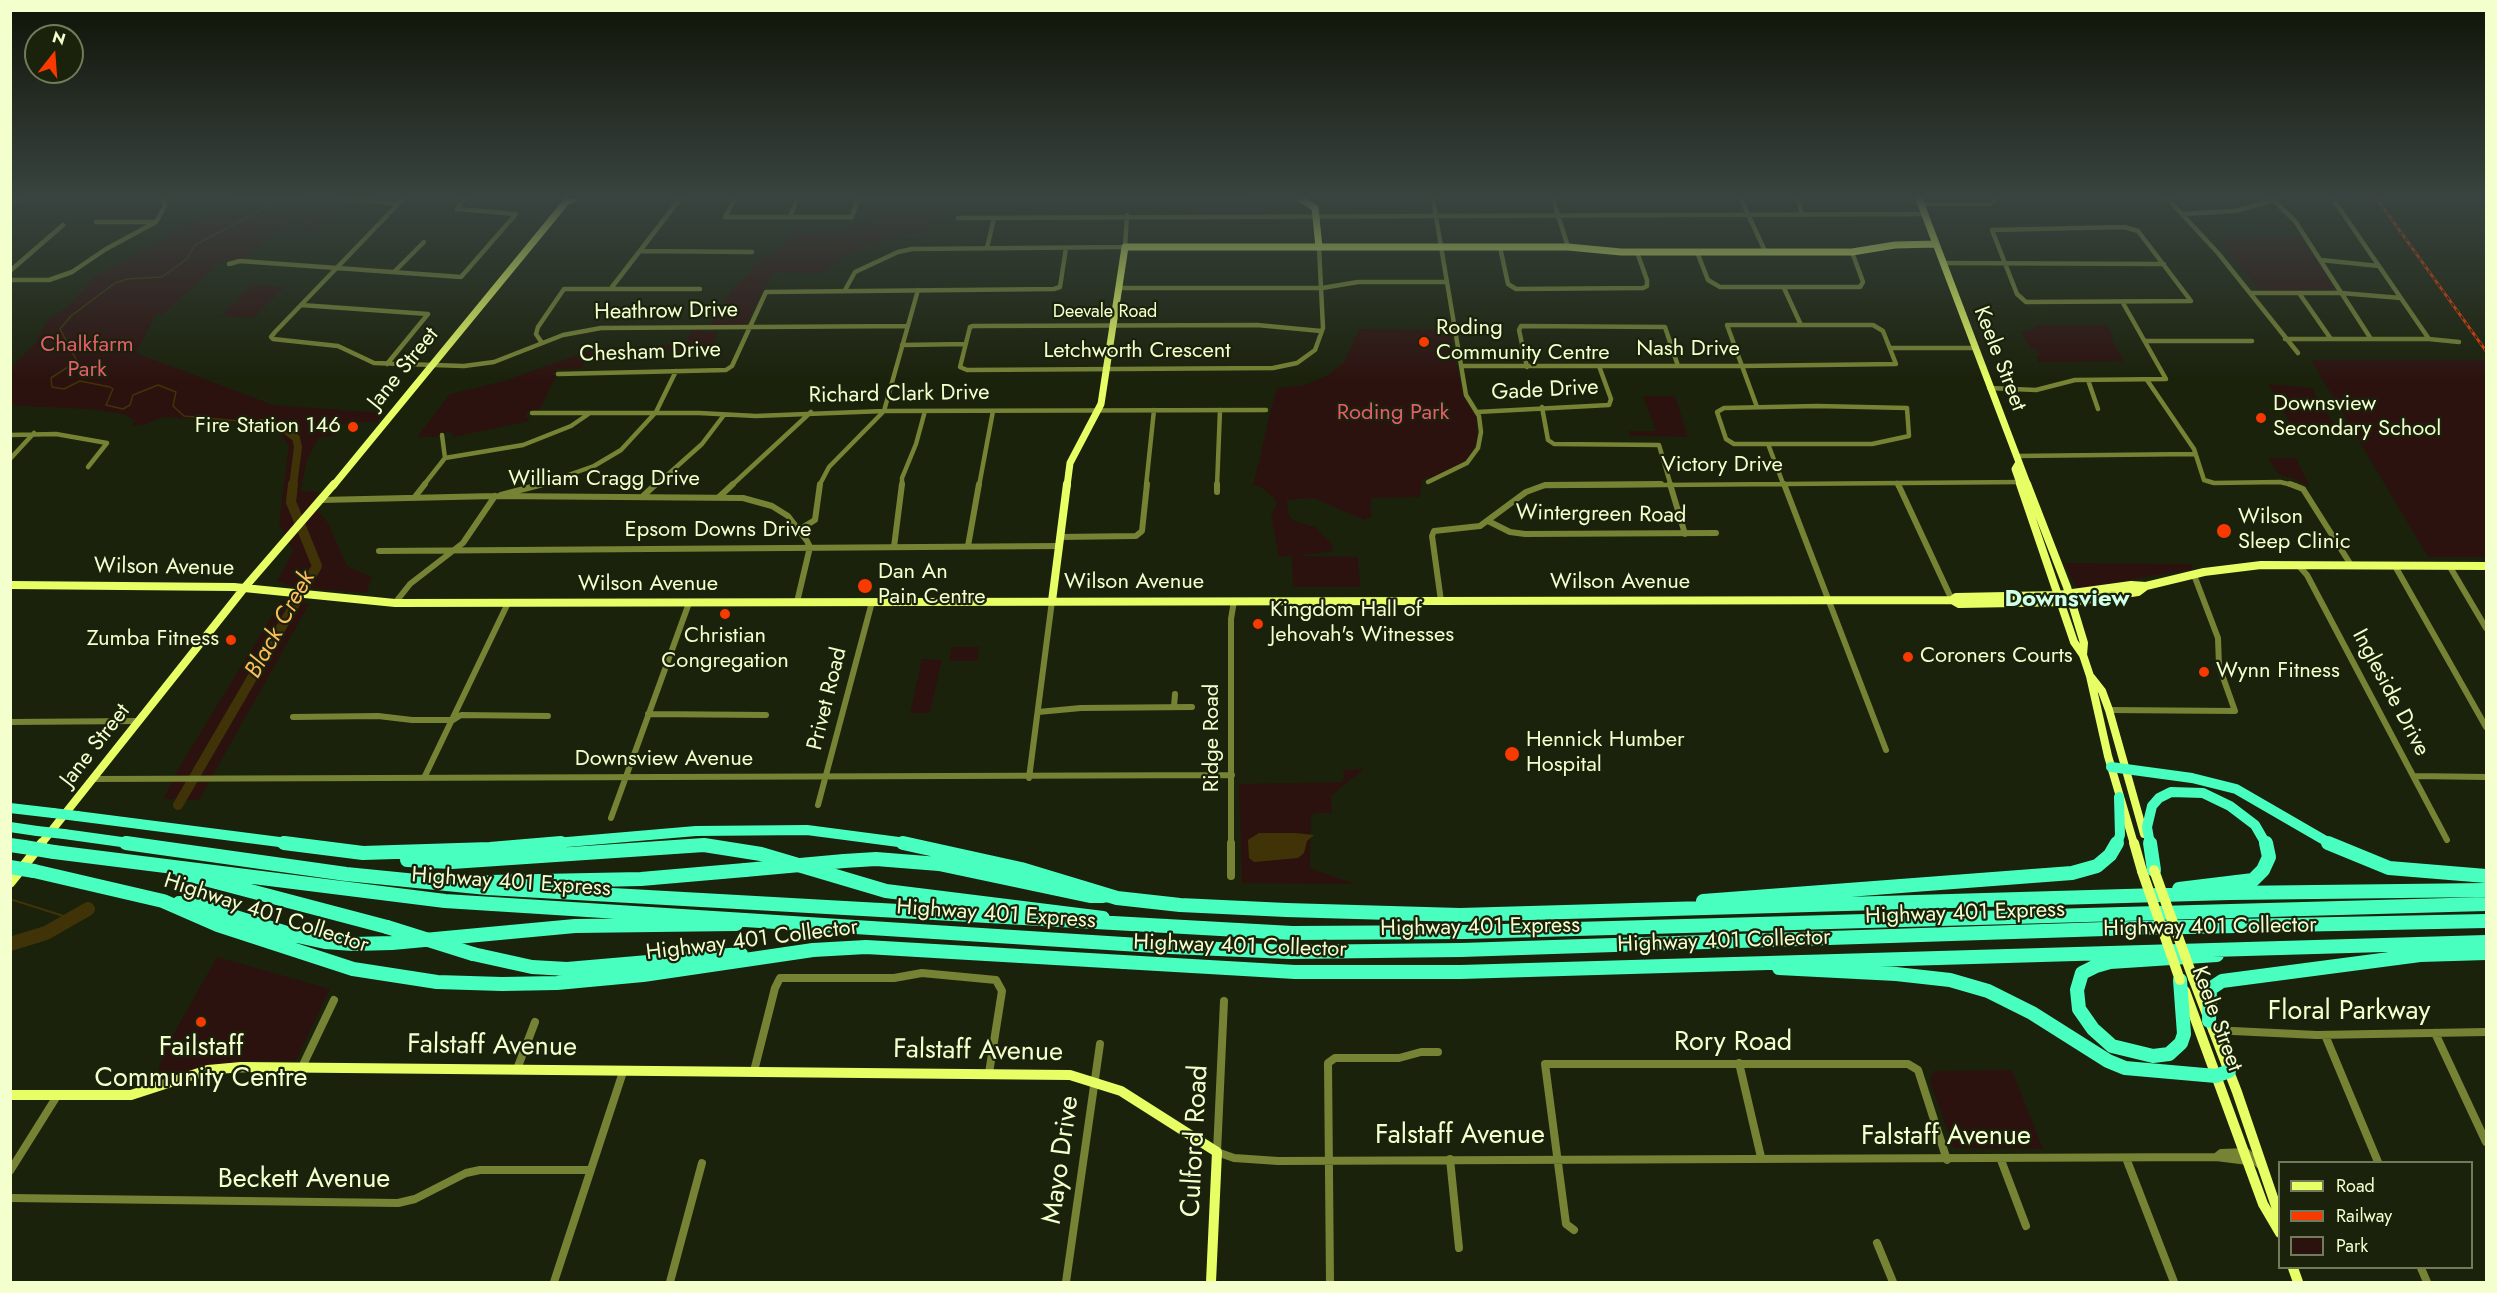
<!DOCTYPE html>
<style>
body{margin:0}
#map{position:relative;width:2497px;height:1293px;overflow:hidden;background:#1b220c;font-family:Jost,sans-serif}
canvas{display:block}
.frame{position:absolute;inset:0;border:12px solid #f3ffcd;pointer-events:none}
.legend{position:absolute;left:2278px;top:1161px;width:195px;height:108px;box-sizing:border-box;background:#1b220c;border:2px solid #717a59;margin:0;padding:8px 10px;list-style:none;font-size:18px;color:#f3ffcd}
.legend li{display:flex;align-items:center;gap:12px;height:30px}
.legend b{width:30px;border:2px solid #717a59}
.north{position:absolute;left:24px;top:24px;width:60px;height:60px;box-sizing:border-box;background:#1b220c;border:2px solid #717a59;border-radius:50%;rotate:17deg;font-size:16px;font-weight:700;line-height:24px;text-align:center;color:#f3ffcd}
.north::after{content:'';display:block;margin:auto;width:21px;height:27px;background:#f83900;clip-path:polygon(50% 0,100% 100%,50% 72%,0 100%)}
</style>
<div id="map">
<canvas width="2497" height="1293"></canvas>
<div class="frame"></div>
<ul class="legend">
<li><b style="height:8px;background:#e7ff64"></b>Road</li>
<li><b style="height:8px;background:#f83900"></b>Railway</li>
<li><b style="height:16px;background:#2c120f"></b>Park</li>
</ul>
<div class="north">N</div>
</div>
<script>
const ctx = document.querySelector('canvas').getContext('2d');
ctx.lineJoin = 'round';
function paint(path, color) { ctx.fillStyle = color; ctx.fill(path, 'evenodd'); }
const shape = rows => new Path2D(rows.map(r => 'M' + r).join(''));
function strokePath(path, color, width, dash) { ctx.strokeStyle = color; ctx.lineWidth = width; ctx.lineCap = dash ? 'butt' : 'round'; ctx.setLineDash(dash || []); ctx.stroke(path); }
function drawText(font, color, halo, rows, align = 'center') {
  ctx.font = font + ' Jost,sans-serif'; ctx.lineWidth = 4.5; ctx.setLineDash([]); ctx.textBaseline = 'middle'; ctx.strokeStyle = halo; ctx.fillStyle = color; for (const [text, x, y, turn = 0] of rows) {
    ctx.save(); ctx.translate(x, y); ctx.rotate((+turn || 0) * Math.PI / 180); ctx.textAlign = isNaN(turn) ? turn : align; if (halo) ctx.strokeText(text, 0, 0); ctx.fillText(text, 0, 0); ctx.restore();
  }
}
const green = shape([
 [229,199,310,199,306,203,310,204,300,214,294,214,299,215,288,226,282,225,243,260,224,259,163,314,156,314,136,353,273,405,384,413,376,422,343,423,334,436,319,437,308,457,300,491,319,492,312,503,328,523,347,566,372,577,366,593,294,587,277,581,293,551,279,523,289,445,278,432,231,421,164,417,146,424,131,426,135,421,124,414,90,409,19,406,11,404,11,367,35,344,47,321,71,304,95,276,205,217],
 [866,199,1247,199,1286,213,1193,214,1193,200,950,206,933,214,924,232,898,235,870,244,844,255,823,273,773,272,745,325,710,325,732,289,752,271,754,265,781,248,792,235,834,233,868,225,880,217,861,216],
 [318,206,335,207,311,229,295,228],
 [2297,230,2336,291,2330,283,2333,290,2261,291,2217,239,2299,236,2308,249],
 [252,285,284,287,253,318,221,316],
 [2039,325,2107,325,2114,340,2111,339,2124,361,2039,362,2035,356,2040,356,2036,349,2031,349,2021,331,2029,331],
 [1359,329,1449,330,1463,395,1476,416,1477,441,1470,455,1461,464,1431,478,1422,479,1420,497,1371,498,1371,517,1364,520,1314,498,1287,500,1288,514,1294,521,1315,527,1331,543,1334,551,1296,556,1358,557,1360,587,1293,587,1292,556,1279,557,1271,516,1277,503,1273,497,1259,486,1253,486,1270,413,1277,388,1306,385,1328,375,1344,362],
 [692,331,718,332,711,350,609,351,587,356,581,369,557,369,552,374,556,377,540,409,529,411,525,416,530,421,453,437,453,433,447,432,436,437,417,437,450,394,504,381,597,348,685,344],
 [2311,360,2483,360,2486,364,2486,557,2428,557],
 [2268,384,2312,388,2339,434,2294,430],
 [1643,396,1675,396,1688,437,1630,436,1628,431,1656,431],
 [2268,458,2296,458,2310,487,2295,479,2279,475],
 [2064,563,2192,564,2193,569,2077,589],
 [281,601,309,604,199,800,163,799,177,771],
 [952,647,980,647,977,661,949,661],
 [922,659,942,660,930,713,910,713],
 [1364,769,1331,796,1332,813,1314,813,1311,818,1310,868,1355,884,1242,883,1239,784,1342,782,1345,774,1342,770],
 [217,957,330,989,296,1061,244,1061,211,1065,155,1083,164,1051],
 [2012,1070,2043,1149,1954,1148,1930,1082,1933,1071]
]);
const water = shape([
 [1259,833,1295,833,1314,835,1307,841,1304,853,1298,858,1254,862,1249,858,1248,840]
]);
const streamFar1 = shape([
 [250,199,265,204,265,208,195,245,187,259,162,277,127,279,115,283,71,316,60,329,77,361,51,378,52,387,64,389,80,381,110,387,113,389,106,405,123,409,130,405,133,395,158,385,176,392,173,406,184,416,261,423]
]);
const stream = shape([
 [13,900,73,919]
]);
const riverFar2 = shape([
 [261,423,282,427,296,438,298,447,293,486]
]);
const riverFar1 = shape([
 [178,805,317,566,291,502,293,484]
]);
const river = shape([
 [10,944,46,933,88,909]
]);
const streetFar2 = shape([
 [344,199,398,204],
 [403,199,275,332,271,337,273,339,338,346,374,363,464,366,494,362,563,335,601,328,908,326],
 [735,199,725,217,852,217,858,199],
 [1553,199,1568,247],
 [1741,199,1765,251],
 [1798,199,1802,215],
 [2168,199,2218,253,2298,353],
 [2272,199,2295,221,2371,339],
 [2333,199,2429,339],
 [10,203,22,199],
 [1921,204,1990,204,1996,199],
 [2182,214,2234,211,2276,200],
 [790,217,796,202],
 [958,218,1925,214],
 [96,222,156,222],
 [2124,227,2138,231,2191,301,2026,302,2017,294,1992,230,2124,227],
 [1319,247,1323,328,1315,350,1297,363,1273,368,967,370,960,367,970,327,973,326,1257,325,1321,331],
 [1500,247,1508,284,1516,289,1643,288,1647,286,1647,280,1637,252],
 [987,248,994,218],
 [641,251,752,252],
 [1697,252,1708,280,1720,287,1860,287,1863,282,1852,252],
 [2321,260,2379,266],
 [1942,263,2164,264],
 [229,264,240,261,461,277,516,214,457,209,464,199],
 [10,271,63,225],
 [394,272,424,242],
 [10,280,49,280,72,272,106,249,156,222,165,206,163,199],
 [612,287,680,199],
 [1120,288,1322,288,1358,282,1446,282],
 [1784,288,1801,325],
 [845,290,855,272,898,252,912,249,1125,247,1127,215],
 [2252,293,2341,293,2401,298],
 [2299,293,2331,339],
 [301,305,428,314,387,364],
 [1727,325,1873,325,1883,331,1896,364,1742,366,1727,325],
 [2285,339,2429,339,2459,342],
 [2146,341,2252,341],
 [542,343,536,334,538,327,564,289,700,289],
 [902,345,966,344],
 [1890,348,1974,348],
 [1461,366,1742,366],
 [1742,366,1757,407],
 [1527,367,1519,330,1521,326,1665,327,1678,366],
 [558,374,726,370,732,366,766,292,1054,289,1060,287,1066,248],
 [2088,380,2098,409],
 [2147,380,2194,449,2204,480,2214,483,2280,482,2297,486],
 [1989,388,2036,390,2075,380,2166,379,2123,303],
 [1817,406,1907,408,1909,436,1872,444,1734,444,1726,439,1717,412,1724,408,1817,406],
 [1542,407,1548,440,1554,444,1659,445,1671,486],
 [1477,412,1609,405,1611,399,1599,366],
 [532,413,699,413,756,416,884,411,1266,410],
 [10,435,56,434,107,443,88,467],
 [1768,444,1784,486],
 [2016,456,2194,454],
 [445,458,523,445,571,426,590,413],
 [10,459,34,433],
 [1428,482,1467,463,1478,448,1481,432,1479,416,1466,395,1433,199],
 [1897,483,1898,486],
 [423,486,445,458,442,435],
 [537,486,594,466,621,450,656,412,676,371],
 [655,486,702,444,724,415],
 [731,486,811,412],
 [819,486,829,467,884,411,918,290],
 [902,486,902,478,916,444,925,411],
 [979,486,993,411],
 [1146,486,1154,410],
 [1217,486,1220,410],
 [1543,486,2024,482]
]);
const streetFar1 = shape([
 [1670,484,1685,534],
 [1784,484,1886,750],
 [1898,484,1952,600],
 [2290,484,2303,489,2351,565],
 [1217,492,1217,484],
 [501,495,543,484],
 [642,497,656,484],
 [719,497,733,484],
 [414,498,425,484],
 [321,500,495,496,743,498,772,506,788,516,807,541,810,547,797,602],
 [1488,521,1510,532,1525,534,1716,533],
 [800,529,815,520,820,484],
 [1060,537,1136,536,1142,531,1147,484],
 [968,546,979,484],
 [894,547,902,484],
 [379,551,1058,546],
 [2298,565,2307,575,2447,840],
 [2395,566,2486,727],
 [2450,567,2486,628],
 [1441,601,1432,536,1434,531,1480,526,1526,492,1545,485,1661,484],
 [395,603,410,584,463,543,495,496],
 [1174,707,1175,694],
 [2109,710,2235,711,2219,666,2218,638,2194,575],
 [1038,712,1081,708,1192,707],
 [648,714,766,715],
 [293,717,378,716,412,720,452,720],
 [453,720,461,715,548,716],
 [10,722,139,721],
 [2414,776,2486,777],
 [424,778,508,603],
 [1029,778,1052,601],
 [95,779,1232,775],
 [818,805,872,602],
 [611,818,689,603],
 [1231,844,1231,619,1234,601]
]);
const street = shape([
 [1231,843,1231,876],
 [1224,1001,1217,1152,1234,1158,1278,1161,2216,1157,2248,1161],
 [2212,1030,2317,1035,2486,1032],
 [2435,1033,2486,1142],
 [2325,1035,2378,1162],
 [1739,1063,1761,1157],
 [302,1067,334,1000],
 [517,1069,535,1022],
 [754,1071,775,988,780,978,894,978,922,973,996,980,1002,991,989,1073],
 [2216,1157,2221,1153,2246,1152,2260,1165],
 [2126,1158,2174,1282],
 [1450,1159,1459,1248],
 [2001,1160,2026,1226],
 [10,1171,57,1096],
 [10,1198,398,1203,415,1199,466,1173,480,1170,589,1170],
 [1574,1230,1566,1224,1545,1064,1908,1064,1918,1070,1947,1160],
 [1877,1243,1893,1282],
 [2421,1268,2427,1282],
 [554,1282,623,1072],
 [670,1282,702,1163],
 [1066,1282,1100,1044],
 [1330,1282,1328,1063,1335,1058,1399,1058,1421,1052,1438,1052]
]);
const secondaryFar2 = shape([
 [1301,199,1315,208,1319,247],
 [1919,199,2028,486],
 [2018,464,2015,469,2021,486],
 [333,486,566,202,573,199],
 [1067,486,1070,463,1101,404,1125,247,1568,247,1621,252,1852,252,1895,245,1936,244]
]);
const secondaryFar1 = shape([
 [2020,484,2074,642,2083,655,2090,676,2108,756,2134,844],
 [2027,484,2067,587,2084,643,2083,655],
 [10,585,234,587,395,603,1952,600,1956,597,2058,595,2131,585,2146,586,2204,572,2261,565,2486,566],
 [1952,600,1959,604,2071,602,2138,592,2146,586],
 [1052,601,1067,484],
 [2091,677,2102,691,2109,710,2144,834],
 [41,844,245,587,334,484]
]);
const secondary = shape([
 [2134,843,2142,871],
 [10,883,42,843],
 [2193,978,2237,1092,2280,1218],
 [2185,991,2263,1204,2280,1233],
 [10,1095,131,1095,208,1070,241,1067,1070,1075,1121,1091,1217,1152,1211,1282],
 [2293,1268,2298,1282]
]);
const highwayFar1 = shape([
 [2111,767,2192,778,2236,789,2331,844],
 [10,808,53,813],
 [77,816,295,844],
 [10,827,37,831],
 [64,834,136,844],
 [544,844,696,831,807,830,914,844],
 [2117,844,2120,835,2119,797],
 [2150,844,2147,827,2152,806,2159,798,2171,792,2203,793,2230,806,2255,825,2266,844]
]);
const highway = shape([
 [126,843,346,874,487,888,1292,933,1466,932,2486,904],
 [284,843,363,853,490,849,561,843],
 [903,843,1021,869,1117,898,1180,905,1286,910,1460,915,2230,893,2486,890],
 [2150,843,2154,870],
 [2328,843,2389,868,2486,876],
 [10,845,24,847],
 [54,852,445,901,1171,947,1290,952,1461,950,2136,928,2486,921],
 [407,860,452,862,704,845,761,854,886,891,1103,918],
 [844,861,876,859,939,864,1090,896,1103,896],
 [34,871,163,901,218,925,353,969,437,982,502,984,557,983,643,975,813,950,866,947,1295,972,1460,972,2486,942],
 [182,873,387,927],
 [489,882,641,879,745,870],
 [2179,889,2253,880,2263,870,2269,857,2266,843],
 [1703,901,2072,873,2097,866,2110,855,2117,843],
 [179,903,200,906,293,935,325,942,353,944,392,943,575,926,736,924],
 [473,954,532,967,567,969,741,954],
 [1779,968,1896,974,1950,980,1988,991,2032,1013,2108,1061,2125,1068,2216,1076,2229,1071],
 [2180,980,2184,1034,2181,1043,2169,1054,2153,1056,2112,1046,2093,1029,2079,1009,2077,990,2082,973,2096,966,2110,962,2217,955],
 [2209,1021,2210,989,2222,981,2420,955,2486,953]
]);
const rail = shape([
 [2377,199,2486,351]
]);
const secondaryBridge = shape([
 [2154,870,2193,978],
 [2142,871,2180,980]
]);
const highwayBridgeFar1 = shape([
 [53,813,77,816],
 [37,831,64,834]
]);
const highwayBridge = shape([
 [24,847,54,852],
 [10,867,34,871],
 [745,870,844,861],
 [387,927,473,954]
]);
const markers = [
 [1424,342,6,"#f83900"],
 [2261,418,6,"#f83900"],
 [353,427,6,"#f83900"],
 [2224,531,8,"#f83900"],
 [865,586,8,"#f83900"],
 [725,614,6,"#f83900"],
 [1258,624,6,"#f83900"],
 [231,640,6,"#f83900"],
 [1908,657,6,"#f83900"],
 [2204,672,6,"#f83900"],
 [1512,754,8,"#f83900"],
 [201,1022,6,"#f83900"]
];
const farStreetnames = [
 ["Deevale Road",1105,313]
];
const streetNames = [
 ["Heathrow Drive",666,312,-1],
 ["Nash Drive",1688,350],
 ["Letchworth Crescent",1137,352],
 ["Chesham Drive",650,353,-2],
 ["Keele Street",1999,359,69],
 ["Jane Street",404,369,-51],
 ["Gade Drive",1545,391,-3],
 ["Richard Clark Drive",899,395,-1],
 ["Victory Drive",1722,466],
 ["William Cragg Drive",604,480],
 ["Wintergreen Road",1601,515,1],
 ["Epsom Downs Drive",718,531],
 ["Wilson Avenue",164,568,1],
 ["Wilson Avenue",1134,583],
 ["Wilson Avenue",1620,583],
 ["Wilson Avenue",648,585],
 ["Ingleside Drive",2390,693,62],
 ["Privet Road",828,699,-76],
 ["Ridge Road",1213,738,-90],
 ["Jane Street",96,746,-52],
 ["Downsview Avenue",664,760],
 ["Highway 401 Express",511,883,4],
 ["Highway 401 Collector",266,914,18],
 ["Highway 401 Express",1965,914,-2],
 ["Highway 401 Express",996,915,4],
 ["Highway 401 Express",1480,928,-1],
 ["Highway 401 Collector",2210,928,-1],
 ["Highway 401 Collector",752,941,-7],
 ["Highway 401 Collector",1724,942,-2],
 ["Highway 401 Collector",1240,947,2],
 ["Keele Street",2216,1019,70]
];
const poiNames = [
 ["Roding",1436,329],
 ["Community Centre",1436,354],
 ["Downsview",2273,405],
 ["Secondary School",2273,430],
 ["Fire Station 146",341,427,"right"],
 ["Wilson",2238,518],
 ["Sleep Clinic",2238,543],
 ["Dan An",878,573],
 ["Pain Centre",878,598],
 ["Kingdom Hall of",1270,611],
 ["Jehovah's Witnesses",1270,636],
 ["Christian",725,637,"center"],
 ["Congregation",725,662,"center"],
 ["Zumba Fitness",219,640,"right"],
 ["Coroners Courts",1920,657],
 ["Wynn Fitness",2216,672],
 ["Hennick Humber",1526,741],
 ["Hospital",1526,766]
];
const parkNames = [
 ["Chalkfarm",87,346],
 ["Park",87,371],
 ["Roding Park",1393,414]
];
const neighbourhoodNames = [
 ["Downsview",2067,600]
];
const waterNames = [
 ["Black Creek",281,625,-61]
];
const nearStreetnames = [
 ["Floral Parkway",2349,1012],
 ["Rory Road",1733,1043],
 ["Falstaff Avenue",492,1047,1],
 ["Falstaff Avenue",978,1052,1],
 ["Falstaff Avenue",1460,1136],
 ["Falstaff Avenue",1946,1137],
 ["Culford Road",1196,1141,-87],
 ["Mayo Drive",1062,1160,-82],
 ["Beckett Avenue",304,1180]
];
const nearPoinames = [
 ["Failstaff",201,1048],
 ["Community Centre",201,1079]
];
paint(green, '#2c120f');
paint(water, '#403307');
strokePath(streamFar1, '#403307', 1.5);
strokePath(stream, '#403307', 2);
strokePath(riverFar2, '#403307', 8);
strokePath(riverFar1, '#403307', 10);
strokePath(river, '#403307', 14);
strokePath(streetFar2, '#768334', 4.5);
strokePath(streetFar1, '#768334', 6);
strokePath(street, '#768334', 8);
strokePath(secondaryFar2, '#e7ff64', 7);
strokePath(secondaryFar1, '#e7ff64', 8);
strokePath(secondary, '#e7ff64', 10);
strokePath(highwayFar1, '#48ffbf', 10);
strokePath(highway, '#48ffbf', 14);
strokePath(rail, '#f83900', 3);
strokePath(rail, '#1b220c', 1.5, [4]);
strokePath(secondaryBridge, '#e7ff64', 10);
strokePath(highwayBridgeFar1, '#48ffbf', 10);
strokePath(highwayBridge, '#48ffbf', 14);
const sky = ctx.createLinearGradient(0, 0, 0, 380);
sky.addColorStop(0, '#0f1307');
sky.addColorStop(0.52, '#394440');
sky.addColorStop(1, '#39444000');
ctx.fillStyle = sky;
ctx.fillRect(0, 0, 2497, 380);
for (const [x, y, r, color] of markers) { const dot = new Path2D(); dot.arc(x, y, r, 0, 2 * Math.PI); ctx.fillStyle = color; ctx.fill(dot); strokePath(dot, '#1b220c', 2); }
drawText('18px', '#f3ffcd', '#1b220c', farStreetnames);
drawText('22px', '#f3ffcd', '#1b220c', streetNames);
drawText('22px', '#f3ffcd', '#1b220c', poiNames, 'left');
drawText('22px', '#e65c6c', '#1b220c', parkNames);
drawText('bold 24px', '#cfffe7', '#1b220c', neighbourhoodNames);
drawText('italic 24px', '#ffbc5b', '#1b220c', waterNames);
drawText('27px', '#f3ffcd', '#1b220c', nearStreetnames);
drawText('27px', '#f3ffcd', '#1b220c', nearPoinames);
</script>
